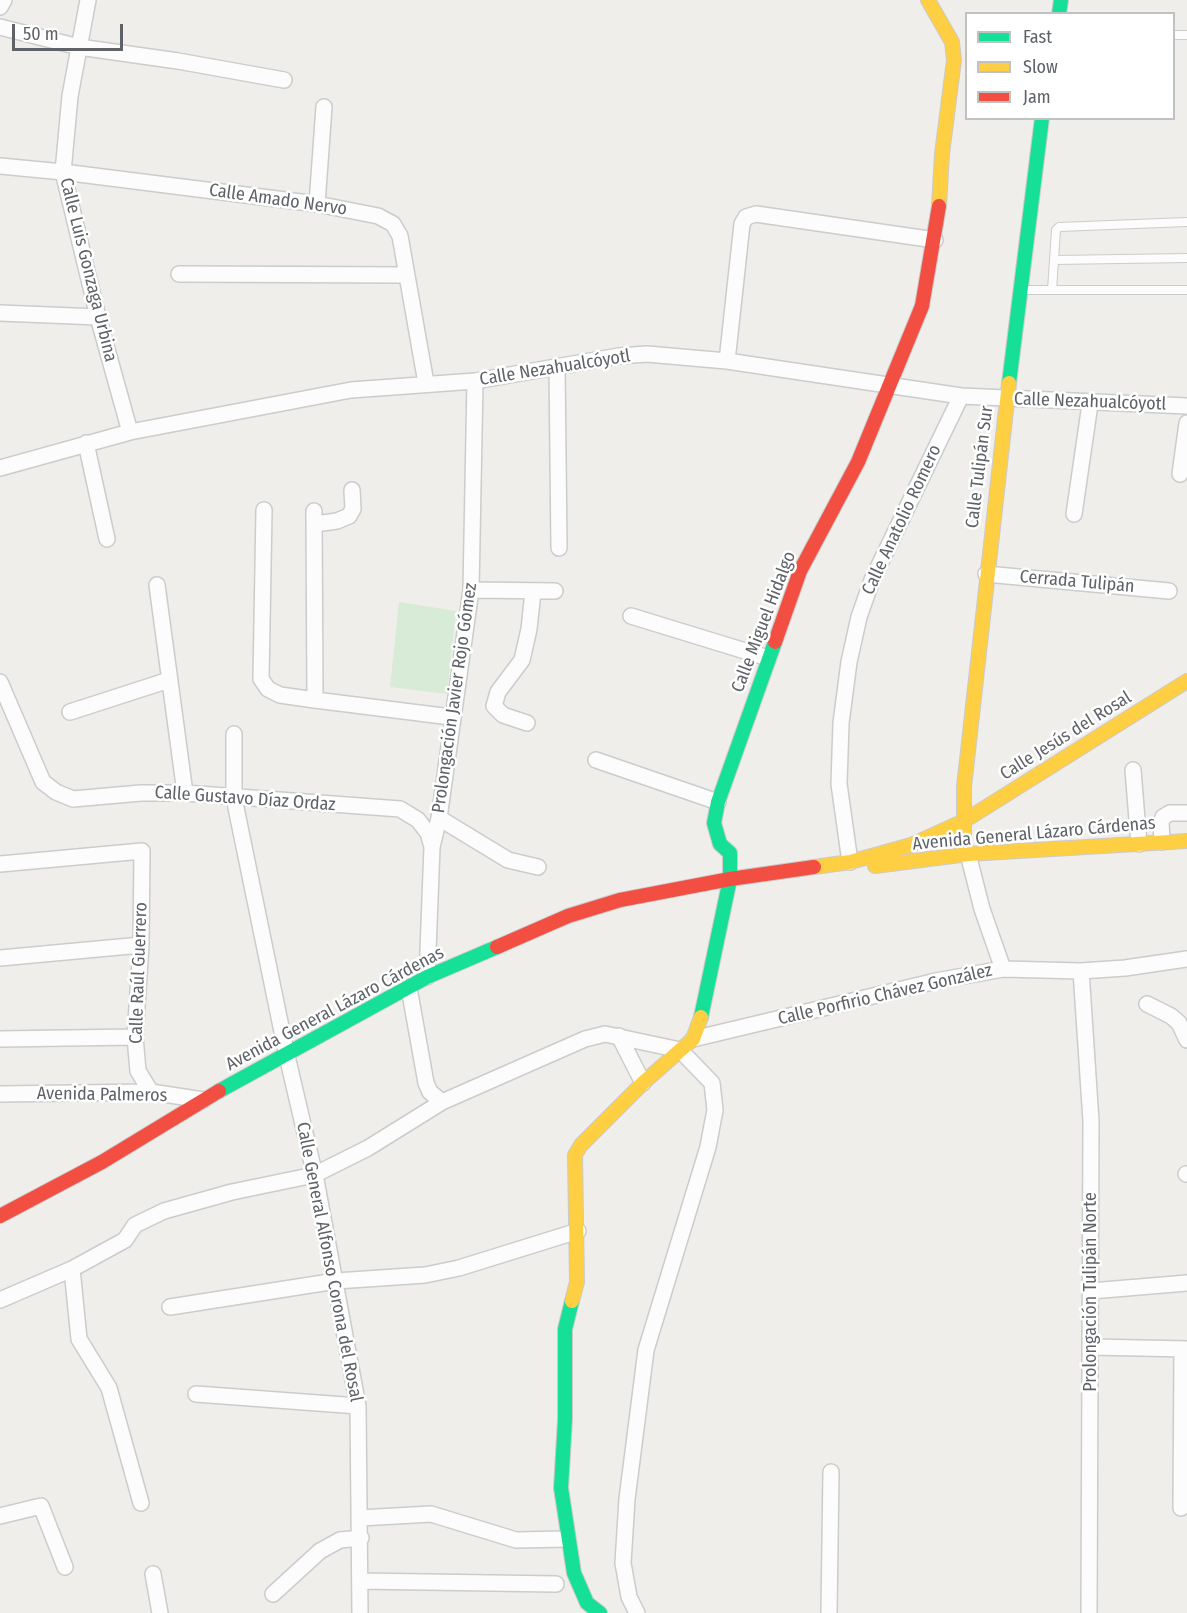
<!DOCTYPE html>
<meta charset="utf-8">
<style>
body{margin:0}
#map{position:relative;width:1187px;height:1613px;overflow:hidden;background:#efeeea;font-family:"Fira Sans Condensed",sans-serif}
canvas{display:block}
.legend{position:absolute;left:965px;top:12px;width:210px;height:108px;box-sizing:border-box;background:#fff;border:2px solid #bfc1c3;margin:0;padding:8px 10px;list-style:none;font-size:18px;color:#5f6368}
.legend li{display:flex;align-items:center;gap:12px;height:30px}
.legend b{width:30px;border:2px solid #bfc1c3}
.scale{position:absolute;left:12px;top:24px;width:111px;height:27px;box-sizing:border-box;border:3px solid #5f6368;border-top:0;padding-left:8px;font-size:18px;line-height:21px;white-space:nowrap;color:#5f6368;-webkit-text-stroke:4px #fff;paint-order:stroke}
</style>
<div id="map">
<canvas width="1187" height="1613"></canvas>
<ul class="legend">
<li><b style="height:8px;background:#16e098"></b>Fast</li>
<li><b style="height:8px;background:#ffcf43"></b>Slow</li>
<li><b style="height:8px;background:#f24e42"></b>Jam</li>
</ul>
<div class="scale">50 m</div>
</div>
<script>
const ctx = document.querySelector('canvas').getContext('2d');
ctx.lineJoin = 'round';
function paint(path, color) { ctx.fillStyle = color; ctx.fill(path, 'evenodd'); }
const shape = rows => new Path2D(rows.map(r => 'M' + r).join(''));
function strokePath(path, color, width, dash) { ctx.strokeStyle = color; ctx.lineWidth = width; ctx.lineCap = dash ? 'butt' : 'round'; ctx.setLineDash(dash || []); ctx.stroke(path); }
function drawText(font, color, halo, rows, align = 'center') {
  ctx.font = font + ' "Fira Sans Condensed",sans-serif'; ctx.lineWidth = 5; ctx.setLineDash([]); ctx.textBaseline = 'middle'; ctx.strokeStyle = halo; ctx.fillStyle = color; for (const [text, x, y, turn = 0] of rows) {
    ctx.save(); ctx.translate(x, y); ctx.rotate((+turn || 0) * Math.PI / 180); ctx.textAlign = isNaN(turn) ? turn : align; if (halo) ctx.strokeText(text, 0, 0); ctx.fillText(text, 0, 0); ctx.restore();
  }
}
const green = shape([
 [399,602,456,611,447,694,390,687]
]);
const lane = shape([
 [1174,35,1187,35],
 [1187,222,1059,227,1056,230,1054,260,1187,258],
 [1025,290,1187,290],
 [1052,290,1054,260]
]);
const street = shape([
 [88,0,70,96,63,172,98,317,130,432],
 [0,7,4,0],
 [0,27,79,47,178,61,284,80],
 [0,166,63,172,317,204,378,216,393,224,400,236,426,383],
 [317,204,324,107],
 [179,274,406,275],
 [0,313,98,317],
 [727,361,742,224,746,217,756,214,935,240],
 [557,366,559,548],
 [86,443,107,539],
 [0,468,130,432,351,390,475,381,619,356,647,354,727,361,961,396,1187,406],
 [1180,474,1187,423],
 [264,510,261,679,268,689,280,695,315,700,451,717],
 [314,511,315,700],
 [1074,514,1090,404],
 [315,524,337,521,349,516,353,509,352,490],
 [986,574,1169,591],
 [157,585,185,793],
 [471,590,555,591],
 [631,616,768,658],
 [0,682,43,782,56,792,73,799,141,793,185,793,400,809,418,820,428,833,432,847],
 [70,712,169,680],
 [527,723,503,715,494,706,498,692,522,660,529,629,533,592],
 [234,734,234,798,287,1056,316,1180,358,1406,360,1613],
 [596,760,718,802],
 [1133,770,1139,844],
 [439,818,508,860,538,867],
 [1162,842,1161,823,1163,817,1170,813,1187,813],
 [968,854,982,909,1003,969],
 [850,862,839,784,841,723,849,662,859,617,872,580,961,396],
 [0,864,142,851,141,945,135,1037,138,1071,151,1092],
 [0,958,141,945],
 [1081,971,1091,1121,1089,1613],
 [427,977,432,847,439,818,471,590,475,381],
 [409,988,426,1083,430,1092,442,1102],
 [1147,1004,1171,1016,1179,1023,1187,1040],
 [619,1036,643,1083],
 [0,1039,135,1037],
 [693,1039,936,981,1003,969,1081,971,1125,968,1187,959],
 [0,1094,151,1092,203,1100],
 [1186,1174,1187,1174],
 [72,1269,79,1339,109,1388,141,1503],
 [1091,1291,1187,1283],
 [0,1300,72,1269,125,1240,135,1225,164,1211,232,1192,314,1175,368,1148,442,1102,585,1039,605,1034,680,1050,712,1083,715,1110,708,1147,646,1350,627,1499,623,1563,629,1597,637,1613],
 [170,1307,336,1281,425,1275,459,1268,578,1231],
 [1092,1347,1187,1349],
 [196,1394,358,1406],
 [1181,1508,1182,1349],
 [0,1516,41,1506,65,1567],
 [360,1518,431,1514,516,1540,567,1539],
 [153,1574,160,1613],
 [360,1581,556,1584],
 [273,1594,320,1551,340,1540,361,1538],
 [829,1613,831,1472]
]);
const fast = shape([
 [1059,14,1061,0],
 [1009,383,1042,118],
 [701,1017,730,879,730,853,720,844,714,823,718,802,775,642],
 [219,1091,427,977,497,947],
 [572,1301,565,1329,565,1419,561,1488,574,1573,587,1603,600,1613]
]);
const slow = shape([
 [928,0,952,42,954,60,942,154,939,206],
 [968,854,964,841,964,787,1009,383],
 [875,866,968,854,1187,841],
 [814,867,850,862,911,845,964,821,1187,681],
 [572,1301,577,1282,575,1155,581,1145,643,1083,693,1039,701,1017]
]);
const jam = shape([
 [775,642,800,571,858,462,922,306,939,206],
 [497,947,568,916,620,900,730,879,814,867],
 [0,1216,102,1162,219,1091]
]);
const streetNames = [
 ["Calle Amado Nervo",278,200,8],
 ["Calle Luis Gonzaga Urbina",88,270,76],
 ["Calle Nezahualcóyotl",555,368,-9],
 ["Calle Nezahualcóyotl",1090,402,2],
 ["Calle Tulipán Sur",980,467,-83],
 ["Calle Anatolio Romero",902,520,-65],
 ["Cerrada Tulipán",1077,582,5],
 ["Calle Miguel Hidalgo",764,622,-69],
 ["Prolongación Javier Rojo Gómez",455,698,-82],
 ["Calle Jesús del Rosal",1066,736,-32],
 ["Calle Gustavo Díaz Ordaz",245,799,4],
 ["Avenida General Lázaro Cárdenas",1034,834,-5],
 ["Calle Raúl Guerrero",139,973,-88],
 ["Calle Porfirio Chávez González",885,995,-13],
 ["Avenida General Lázaro Cárdenas",335,1009,-28],
 ["Avenida Palmeros",102,1095,1],
 ["Calle General Alfonso Corona del Rosal",329,1262,79],
 ["Prolongación Tulipán Norte",1091,1292,-90]
];
paint(green, '#d8ebd6');
strokePath(lane, '#cbcccc', 10);
strokePath(street, '#cbcccc', 18);
strokePath(fast, '#cacacb', 16);
strokePath(slow, '#cacacb', 16);
strokePath(jam, '#cacacb', 16);
strokePath(lane, '#fdfcfc', 8);
strokePath(street, '#fdfcfc', 15);
strokePath(fast, '#16e098', 14);
strokePath(slow, '#ffcf43', 14);
strokePath(jam, '#f24e42', 14);
drawText('18px', '#5f6368', '#fff', streetNames);
</script>
